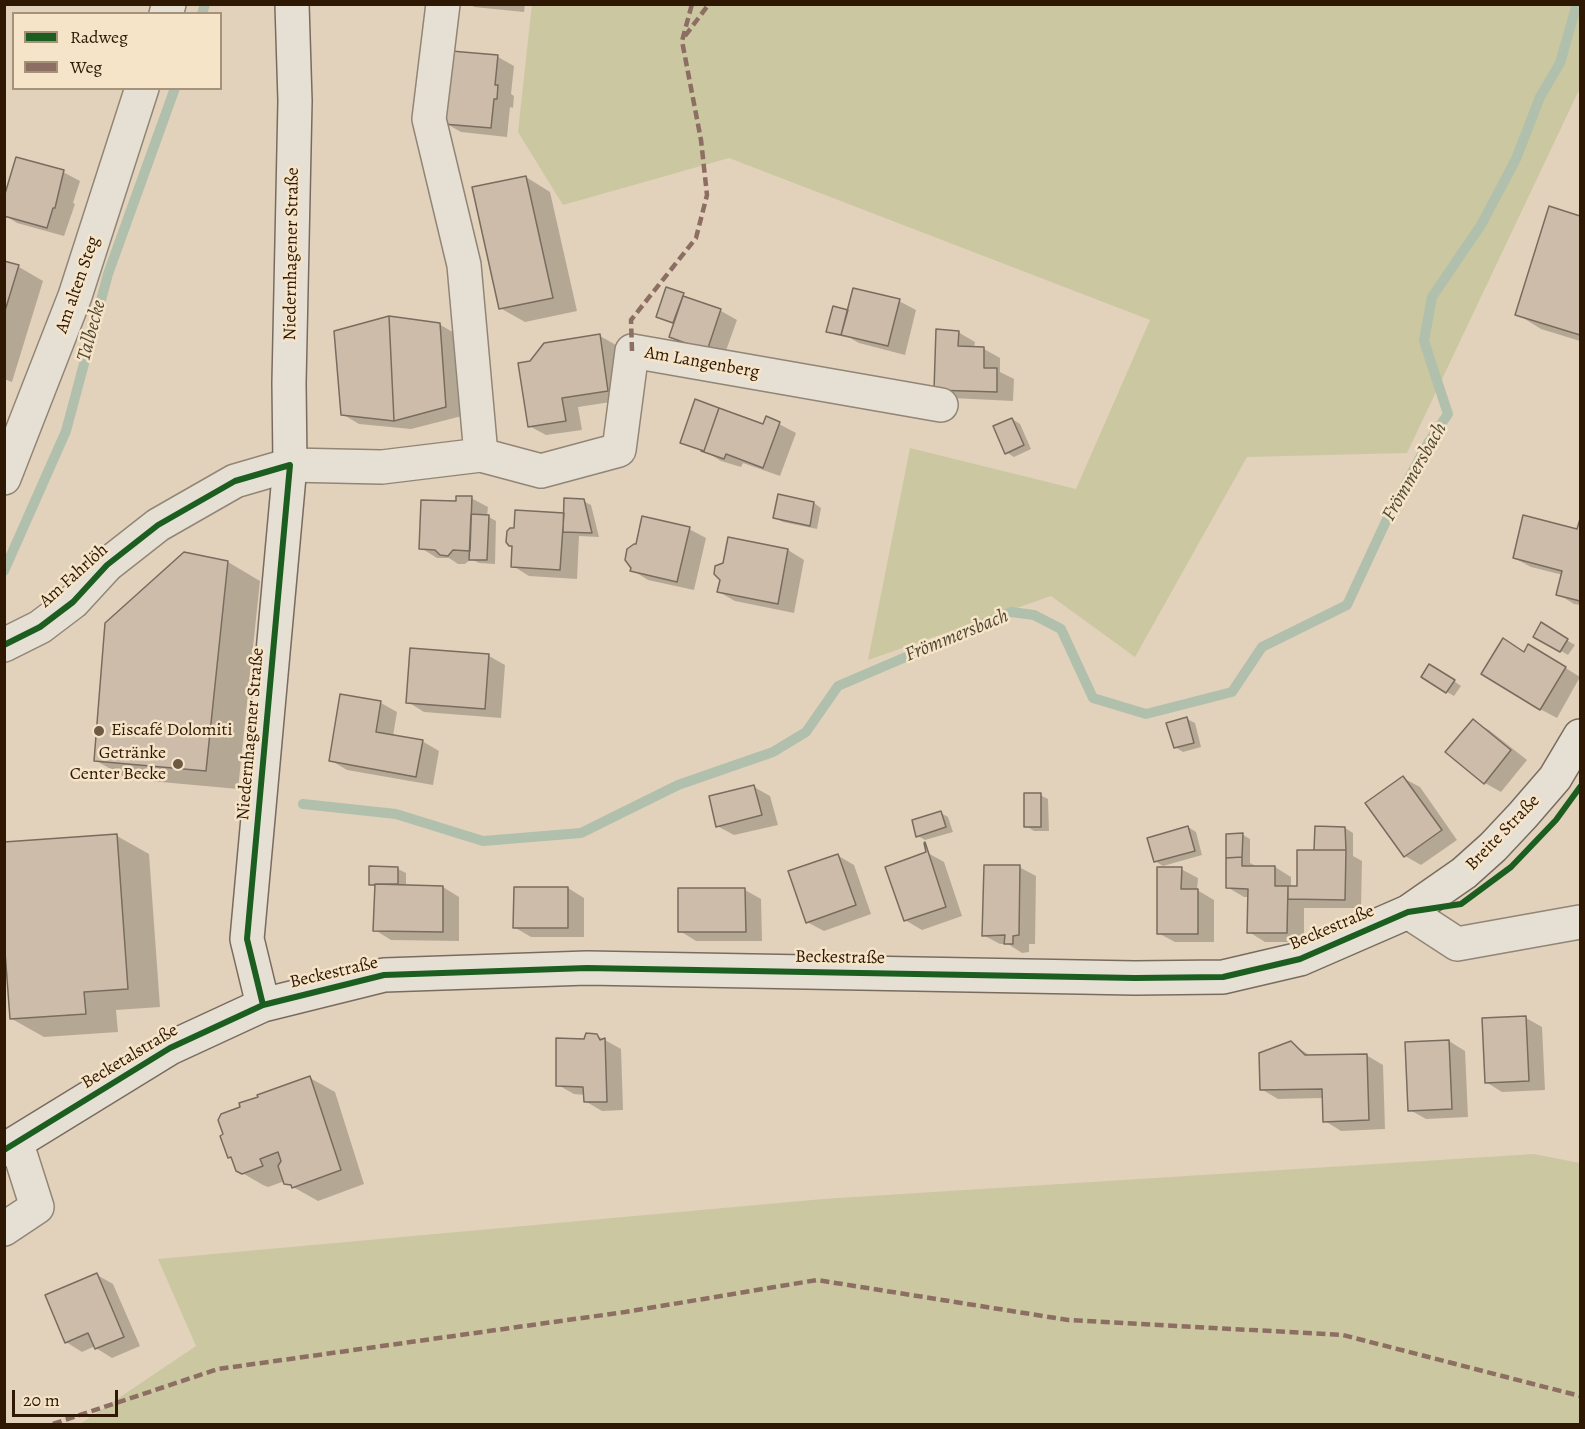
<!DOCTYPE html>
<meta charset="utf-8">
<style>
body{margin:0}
#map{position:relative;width:1585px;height:1429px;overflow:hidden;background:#e2d2bb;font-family:Alegreya,serif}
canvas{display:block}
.frame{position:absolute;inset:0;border:6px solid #2f1803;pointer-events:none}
.legend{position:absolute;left:12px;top:12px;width:210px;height:78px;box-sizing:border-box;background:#f6e4c9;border:2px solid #a6927a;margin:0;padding:8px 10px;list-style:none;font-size:18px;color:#2f1803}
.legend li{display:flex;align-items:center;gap:12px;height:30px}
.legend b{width:30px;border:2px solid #a6927a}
.scale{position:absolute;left:12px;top:1390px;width:106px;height:27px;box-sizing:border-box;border:3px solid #2f1803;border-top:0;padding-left:8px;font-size:18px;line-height:21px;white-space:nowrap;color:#2f1803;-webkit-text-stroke:4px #f6e4c9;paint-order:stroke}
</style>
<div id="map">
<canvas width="1585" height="1429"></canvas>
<div class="frame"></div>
<ul class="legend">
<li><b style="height:8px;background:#1b5e20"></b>Radweg</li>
<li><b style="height:8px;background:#8d6e63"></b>Weg</li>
</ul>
<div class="scale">20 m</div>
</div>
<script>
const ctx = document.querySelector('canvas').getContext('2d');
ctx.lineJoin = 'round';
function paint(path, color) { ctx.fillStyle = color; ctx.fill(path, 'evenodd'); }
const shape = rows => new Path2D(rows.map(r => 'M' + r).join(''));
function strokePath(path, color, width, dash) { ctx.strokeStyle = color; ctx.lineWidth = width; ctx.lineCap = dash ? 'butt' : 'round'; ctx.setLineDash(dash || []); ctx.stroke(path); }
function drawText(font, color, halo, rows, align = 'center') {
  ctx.font = font + ' Alegreya,serif'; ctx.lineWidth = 5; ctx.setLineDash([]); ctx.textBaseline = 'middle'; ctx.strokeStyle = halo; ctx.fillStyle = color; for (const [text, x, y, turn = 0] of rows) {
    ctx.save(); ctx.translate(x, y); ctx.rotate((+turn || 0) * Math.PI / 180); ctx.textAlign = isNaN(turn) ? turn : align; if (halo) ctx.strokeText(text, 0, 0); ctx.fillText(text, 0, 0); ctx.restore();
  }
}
const green = shape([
 [532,4,1580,5,1580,88,1407,453,1247,457,1135,657,1051,596,868,660,910,448,1076,489,1150,320,729,158,563,205,518,132],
 [1534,1154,1580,1163,1580,1424,80,1424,196,1346,158,1259,823,1199]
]);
const shadow = shape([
 [470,4,525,4,524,12,474,7],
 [498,57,514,66,511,94,514,96,513,108,510,107,507,137,461,132,445,123],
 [63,172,80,181,73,203,75,204,64,236,17,223,4,215],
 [526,177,550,192,577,311,525,322,500,308],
 [1550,208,1580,217,1580,341,1541,329,1517,314],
 [4,262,19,267,43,281,12,382,4,379],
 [683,295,691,300,721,311,737,320,723,359,687,346,670,336,675,324,658,317],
 [899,301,916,310,905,355,859,343,850,338,836,335,828,331,849,312],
 [439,324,456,334,462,416,411,429,359,424,342,414],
 [958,332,975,342,974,348,984,349,1000,358,1000,372,1014,379,1013,401,952,398,935,389],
 [600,336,616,345,624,400,578,407,582,430,546,435,529,426,531,363],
 [1012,419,1020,424,1031,449,1014,457,1006,452],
 [779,424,796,433,780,476,743,463,741,467,721,461,708,453,681,442],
 [471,498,488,507,487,516,496,521,495,564,479,563,471,559,465,564,458,564,449,558,437,558,421,548,457,503],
 [583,501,591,505,599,537,579,536,577,579,529,576,513,566,514,547,565,514],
 [814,503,821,508,817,529,783,522,775,518],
 [1580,521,1580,605,1574,604,1558,594,1563,575,1531,567,1514,558,1578,530],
 [689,529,706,538,694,590,648,580,632,570,632,568],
 [788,550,804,560,794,613,735,601,719,592],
 [228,562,260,581,238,789,128,779,95,760],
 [1541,625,1575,645,1568,655,1535,636],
 [1525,653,1545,655,1580,677,1557,718,1540,709],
 [489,656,505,665,501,718,424,712,408,702],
 [1438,670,1461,686,1454,696,1447,692],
 [341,696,381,703,397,712,393,736,422,741,439,751,433,785,347,770,330,760],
 [1187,719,1195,723,1201,747,1183,752,1175,747],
 [1473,721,1489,730,1527,760,1501,792,1485,783],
 [1403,778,1420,787,1457,840,1421,865,1405,856],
 [754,787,770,796,778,825,734,835,717,826],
 [1040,795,1048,799,1049,831,1034,831,1026,826],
 [941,813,948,817,953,832,925,840,918,836],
 [1188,827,1196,832,1202,855,1163,866,1155,861],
 [1345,828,1353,833,1353,856,1362,861,1361,908,1304,908,1304,942,1265,942,1249,932,1249,897,1244,897,1227,887,1243,835,1250,839,1250,863,1258,867,1275,867,1291,877,1291,888,1298,888,1320,852],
 [117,836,149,854,160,1007,116,1010,118,1032,44,1037,12,1019],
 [928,853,944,862,962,916,922,930,905,920],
 [837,855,854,865,871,914,824,931,807,922],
 [1019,867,1036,876,1035,944,1029,944,1029,952,1022,953,1008,944,1000,944,983,935],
 [398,869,406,873,406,886,443,887,459,897,459,941,391,940,375,930,376,887,371,884],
 [1181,869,1198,878,1197,890,1214,900,1214,942,1175,942,1158,933],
 [515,888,568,888,584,898,584,937,531,937,514,927],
 [745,890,761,899,762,941,696,941,680,931],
 [1526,1018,1542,1027,1545,1090,1502,1092,1486,1082],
 [596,1035,621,1049,623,1110,602,1111,585,1101,585,1095,574,1094,558,1085,585,1041],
 [1449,1041,1465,1051,1468,1117,1426,1119,1410,1110],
 [1290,1043,1311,1056,1366,1055,1383,1065,1385,1129,1341,1131,1325,1121,1324,1098,1278,1099,1261,1089],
 [310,1078,335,1092,364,1184,318,1201,286,1183,285,1181,268,1187,263,1185,237,1170,233,1160,229,1157],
 [97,1275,113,1284,140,1346,112,1358,96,1348,95,1346,82,1352,66,1342]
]);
const stream = shape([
 [202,14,205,4],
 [4,571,66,431,108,274,175,88],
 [303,804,396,814,483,841,581,833,678,785,773,752,806,732,838,686,1011,612,1034,615,1061,629,1093,698,1146,714,1232,692,1262,647,1347,605,1387,519,1428,443,1448,414,1424,341,1432,297,1481,225,1516,159,1540,97,1560,63,1577,4]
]);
const building = shape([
 [451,51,498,55,495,85,498,85,497,99,494,99,491,128,443,124,451,51],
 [16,157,64,170,55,208,53,208,47,228,4,216,4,197,16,157],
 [526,176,553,298,499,309,472,187,526,176],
 [1549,206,1580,216,1580,335,1515,315,1549,206],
 [4,261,19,265,4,314,4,261],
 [666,287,684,293,673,323,656,317,666,287],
 [853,288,900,299,888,346,841,335,853,288],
 [683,296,721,309,707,351,669,337,683,296],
 [833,306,848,310,841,335,826,332,833,306],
 [389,316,440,323,446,407,394,421,389,316],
 [389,316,394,421,341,415,334,331,389,316],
 [936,329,959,331,958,346,984,347,984,368,997,368,997,392,934,390,936,329],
 [600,334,608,391,562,398,566,421,528,427,518,363,530,361,544,343,600,334],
 [695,399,719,408,704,451,680,443,695,399],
 [719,408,763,424,766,416,780,422,763,468,726,454,724,459,701,451,704,451,719,408],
 [1012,418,1024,445,1005,454,993,426,1012,418],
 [778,494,814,502,810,526,773,518,778,494],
 [456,496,472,496,470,551,453,550,448,556,440,555,435,550,419,549,421,500,456,501,456,496],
 [564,498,584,499,592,533,563,532,564,498],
 [515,510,564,513,560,570,511,567,512,546,509,546,506,542,507,531,510,528,514,528,515,510],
 [471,514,489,515,487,560,469,560,471,514],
 [1523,515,1577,529,1580,519,1580,601,1556,595,1562,571,1513,558,1523,515],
 [642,516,690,527,677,582,630,571,631,568,625,560,627,549,634,544,636,544,642,516],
 [728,537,788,549,778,604,717,592,720,580,714,574,715,566,723,563,728,537],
 [184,552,228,561,206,771,94,761,105,623,184,552],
 [1541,622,1568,639,1560,652,1533,637,1541,622],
 [1503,638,1524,652,1528,644,1566,667,1540,710,1481,674,1503,638],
 [410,648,489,654,485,709,406,703,410,648],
 [1429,664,1455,680,1446,693,1421,677,1429,664],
 [340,694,381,701,376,732,423,740,416,777,329,761,340,694],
 [1187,717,1194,743,1174,748,1166,723,1187,717],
 [1473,719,1511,750,1484,784,1445,752,1473,719],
 [1403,776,1442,830,1404,857,1365,803,1403,776],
 [754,785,762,815,716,827,709,796,754,785],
 [1024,793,1041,793,1041,827,1024,827,1024,793],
 [941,811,946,827,916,837,912,820,941,811],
 [1188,826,1195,851,1154,862,1147,838,1188,826],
 [1315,826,1345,827,1346,850,1314,850,1315,826],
 [1243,833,1242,857,1226,858,1226,834,1243,833],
 [117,834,128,989,84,992,86,1014,10,1019,4,938,4,842,117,834],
 [925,842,946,907,904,921,885,867,926,852,924,843,925,842],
 [1297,850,1346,850,1345,900,1288,899,1288,886,1297,886,1297,850],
 [838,854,856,905,806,923,788,871,838,854],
 [1242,857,1242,866,1275,866,1275,886,1288,886,1287,933,1247,933,1248,889,1226,888,1226,858,1242,857],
 [984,865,1020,865,1019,935,1013,936,1013,944,1004,944,1005,935,982,936,984,865],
 [369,866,398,867,398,884,375,884,375,885,369,885,369,866],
 [1157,867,1182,867,1181,889,1198,889,1198,934,1157,934,1157,867],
 [375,884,443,886,443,932,373,931,375,884],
 [514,887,568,887,568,928,513,928,514,887],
 [678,888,745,888,746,932,678,932,678,888],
 [1526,1016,1529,1081,1485,1083,1482,1018,1526,1016],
 [586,1033,597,1034,600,1040,605,1038,607,1102,584,1102,583,1087,556,1086,556,1038,584,1039,586,1033],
 [1449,1040,1452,1109,1408,1111,1405,1042,1449,1040],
 [1291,1041,1305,1055,1367,1054,1369,1120,1323,1122,1322,1089,1260,1090,1259,1053,1291,1041],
 [310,1076,341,1170,292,1188,291,1185,284,1184,278,1166,281,1161,278,1152,260,1159,263,1166,242,1174,236,1171,231,1157,228,1158,220,1136,223,1134,218,1120,221,1114,240,1107,239,1103,258,1097,257,1095,310,1076],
 [97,1273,124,1337,95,1349,88,1333,65,1343,45,1295,97,1273]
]);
const street = shape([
 [443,4,429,119,464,265,481,455],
 [166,14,169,4],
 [4,478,75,296,142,88],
 [4,645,40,627,73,602,107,565,158,525,235,481,290,465,382,467,481,455,541,471,619,450,632,351,941,405],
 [1408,912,1457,944,1580,922],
 [4,1229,37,1207,17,1144]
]);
const secondary = shape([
 [263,1005,247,939,290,465,289,383,295,101,292,4],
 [4,1150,170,1048,263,1005,384,975,587,968,1135,978,1223,977,1300,959,1408,912,1464,873,1493,847,1523,815,1555,778,1580,736]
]);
const quiet = shape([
 [685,36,709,4],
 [632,351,631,320,696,238,707,195,701,140,682,41,692,4],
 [53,1424,218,1369,625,1312,817,1280,1068,1320,1343,1335,1580,1396]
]);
const cycleway = shape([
 [4,645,40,627,73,602,107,565,158,525,235,481,290,465,247,939,263,1005],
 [4,1150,170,1048,263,1005,384,975,587,968,1135,978,1223,977,1300,959,1408,912,1461,904,1511,867,1556,820,1580,787]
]);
const markers = [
 [99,731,6,"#6e5943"],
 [178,764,6,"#6e5943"]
];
const streetNames = [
 ["Niedernhagener Straße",292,254,-89],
 ["Am alten Steg",78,285,-71],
 ["Am Langenberg",702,363,10],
 ["Am Fahrlöh",74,576,-42],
 ["Niedernhagener Straße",251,734,-85],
 ["Breite Straße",1503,833,-46],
 ["Beckestraße",1332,928,-23],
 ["Beckestraße",840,958,1],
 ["Beckestraße",334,973,-13],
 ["Becketalstraße",130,1057,-31]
];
const poiNames = [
 ["Eiscafé Dolomiti",111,731],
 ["Getränke",166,754,"right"],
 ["Center Becke",166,775,"right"]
];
const waterNames = [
 ["Talbecke",92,331,-75],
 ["Frömmersbach",1415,472,-60],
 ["Frömmersbach",957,636,-22]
];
paint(green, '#cbc7a0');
paint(shadow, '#0003');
strokePath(stream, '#b0c0ac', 10);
paint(building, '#cebcab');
strokePath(building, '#786c5e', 1.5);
strokePath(street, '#918676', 36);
strokePath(secondary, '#786c5e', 36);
strokePath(street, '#e6dfd4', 33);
strokePath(secondary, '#e6dfd4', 33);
strokePath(quiet, '#8d6e63', 4.5, [9, 4.5]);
strokePath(cycleway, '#1b5e20', 6);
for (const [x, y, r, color] of markers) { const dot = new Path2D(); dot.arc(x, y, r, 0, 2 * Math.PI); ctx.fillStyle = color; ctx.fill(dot); strokePath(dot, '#f6e4c9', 2); }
drawText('18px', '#2f1803', '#f6e4c9', streetNames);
drawText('18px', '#2f1803', '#f6e4c9', poiNames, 'left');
drawText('italic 20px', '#4f4834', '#f6e4c9', waterNames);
</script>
